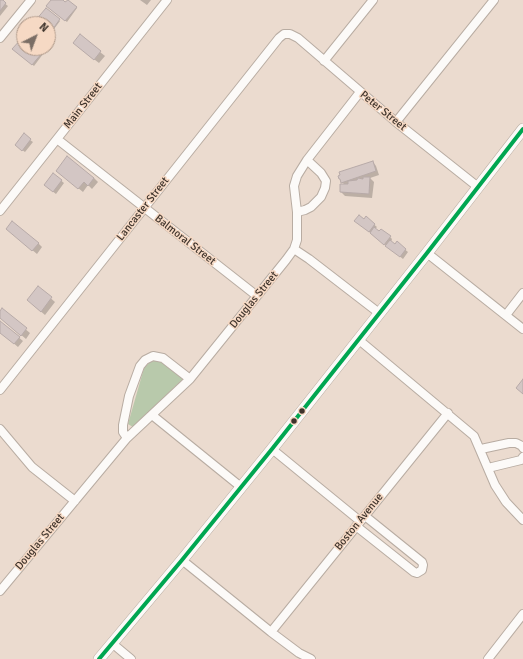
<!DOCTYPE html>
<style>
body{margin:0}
#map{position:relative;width:523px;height:659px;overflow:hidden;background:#ebdbcf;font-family:Signika,sans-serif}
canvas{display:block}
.north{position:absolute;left:16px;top:16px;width:40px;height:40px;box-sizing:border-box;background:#f6d9c4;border:1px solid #ad9787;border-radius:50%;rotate:42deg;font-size:11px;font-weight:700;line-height:16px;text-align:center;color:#3f342c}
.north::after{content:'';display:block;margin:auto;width:14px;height:18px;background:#7b6e65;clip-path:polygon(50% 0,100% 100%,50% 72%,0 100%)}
</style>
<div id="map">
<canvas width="523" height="659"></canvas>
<div class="north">N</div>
</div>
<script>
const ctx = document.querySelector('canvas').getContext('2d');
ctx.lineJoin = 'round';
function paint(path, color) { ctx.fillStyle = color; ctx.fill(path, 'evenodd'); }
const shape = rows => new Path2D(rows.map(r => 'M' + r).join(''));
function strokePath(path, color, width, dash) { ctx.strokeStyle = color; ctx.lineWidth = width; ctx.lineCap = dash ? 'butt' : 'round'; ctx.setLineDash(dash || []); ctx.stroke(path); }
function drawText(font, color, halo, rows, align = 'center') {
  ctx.font = font + ' Signika,sans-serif'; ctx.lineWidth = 3; ctx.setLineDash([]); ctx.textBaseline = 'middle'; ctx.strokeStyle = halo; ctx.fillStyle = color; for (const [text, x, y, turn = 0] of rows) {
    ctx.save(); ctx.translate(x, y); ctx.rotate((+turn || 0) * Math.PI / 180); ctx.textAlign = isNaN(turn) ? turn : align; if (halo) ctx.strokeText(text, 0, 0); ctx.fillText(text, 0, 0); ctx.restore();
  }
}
const green = shape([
 [159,360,165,362,184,378,133,427,128,424,144,368,150,362]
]);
const shadow = shape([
 [0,0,8,6,0,16],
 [52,0,61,0,65,3,68,1,77,8,67,22,47,6],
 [140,0,151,0,147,5],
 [46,10,60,21,51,33,48,30,48,24,40,24],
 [80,36,105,56,99,63,78,47],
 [48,37,53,40,48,46],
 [24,39,24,48,35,48,43,54,34,66,14,49],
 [39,48,47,48,44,52],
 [30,140,33,142,25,152,18,147],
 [373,162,376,166,379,175,370,178,374,182,372,198,345,196,341,192,345,185,342,182],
 [53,174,64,183,56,194,47,187],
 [61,174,94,178,98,182,92,189,88,185,83,192],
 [366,218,377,227,375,229,390,237,392,239,391,242,395,245,397,243,408,252,403,259,358,223],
 [7,229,38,243,42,247,37,254],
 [38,287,55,302,45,315,32,304],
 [2,310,30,333,26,339,0,317,0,313],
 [0,322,23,341,18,347,0,332]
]);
const building = shape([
 [0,0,3,0,6,3,0,11,0,0],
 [51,0,63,0,65,2,68,0,77,7,65,21,46,6,51,0],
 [46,8,60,19,50,33,48,31,48,24,39,24,35,21,46,8],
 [80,34,101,51,94,60,73,43,80,34],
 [23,37,24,38,24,48,36,48,42,53,32,65,12,49,23,37],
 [24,133,31,139,22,151,15,145,24,133],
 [67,156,94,178,88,186,84,182,78,189,56,171,67,156],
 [373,161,376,171,341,183,340,179,339,179,338,176,340,175,339,172,373,161],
 [53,173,62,180,53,192,44,185,53,173],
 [363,177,370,177,369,194,340,192,340,184,348,184,348,181,357,180,358,178,363,179,363,177],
 [359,215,364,219,366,216,375,224,369,232,354,221,359,215],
 [12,221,39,243,32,251,6,229,12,221],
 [374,227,379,231,381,229,391,236,384,245,370,233,374,227],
 [390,240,395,244,397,241,406,249,400,257,385,246,390,240],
 [38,286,52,297,41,312,27,300,38,286],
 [2,308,27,328,21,336,0,318,0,311,2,308],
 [0,321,20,337,14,344,0,333,0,321],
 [523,379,523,394,516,388,523,379]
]);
const minor = shape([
 [0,38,31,0],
 [324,61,373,0],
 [396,122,494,0],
 [57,139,257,296],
 [0,211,167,0],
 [297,212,305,210,311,207,321,197,325,188,326,181,321,173,307,160],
 [294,249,309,259,379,313],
 [427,253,523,329],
 [506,315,523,293],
 [359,340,474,436,495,485,506,502,523,520],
 [0,390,279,38,284,34,290,34,298,38,396,122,478,187],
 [152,415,241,487],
 [0,429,32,467,75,501],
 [127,438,123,432,123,425,129,396,140,366,145,360,153,356,163,358,190,379],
 [272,449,360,521],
 [481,449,509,443,516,443,522,446,523,448],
 [488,468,521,460,523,457],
 [356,526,414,572,417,573,422,570,423,565,422,562,365,516],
 [182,560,271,632,299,653,311,659],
 [0,591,127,438,190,379,286,260,294,249,297,240,297,212,294,186,297,176,307,160,360,92],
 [271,632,448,413],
 [113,644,131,659],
 [488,659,523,614]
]);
const secondary = shape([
 [99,659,182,560,272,449,427,253,523,129]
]);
const bus1 = shape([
 [99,659,182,560,272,449,427,253,523,129]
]);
const markers = [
 [302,411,3.5,"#3f342c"],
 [294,421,3.5,"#3f342c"]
];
const streetNames = [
 ["Main Street",83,106,-52],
 ["Peter Street",383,111,39],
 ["Lancaster Street",143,209,-52],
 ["Balmoral Street",185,240,38],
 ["Douglas Street",254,300,-51],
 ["Boston Avenue",359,522,-51],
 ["Douglas Street",40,542,-50]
];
paint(green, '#b8c9ab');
paint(shadow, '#0003');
paint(building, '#d3c6c4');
strokePath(building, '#b7aaa8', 1);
strokePath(minor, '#b8aca2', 10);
strokePath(secondary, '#b8aca2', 12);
strokePath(minor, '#fcfaf8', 8);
strokePath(secondary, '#fcfaf8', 11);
strokePath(bus1, '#00a651', 4);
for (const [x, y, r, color] of markers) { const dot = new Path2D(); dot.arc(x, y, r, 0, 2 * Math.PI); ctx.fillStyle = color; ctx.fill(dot); strokePath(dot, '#f6d9c4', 1.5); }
drawText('11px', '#3f342c', '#f6d9c4', streetNames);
</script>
